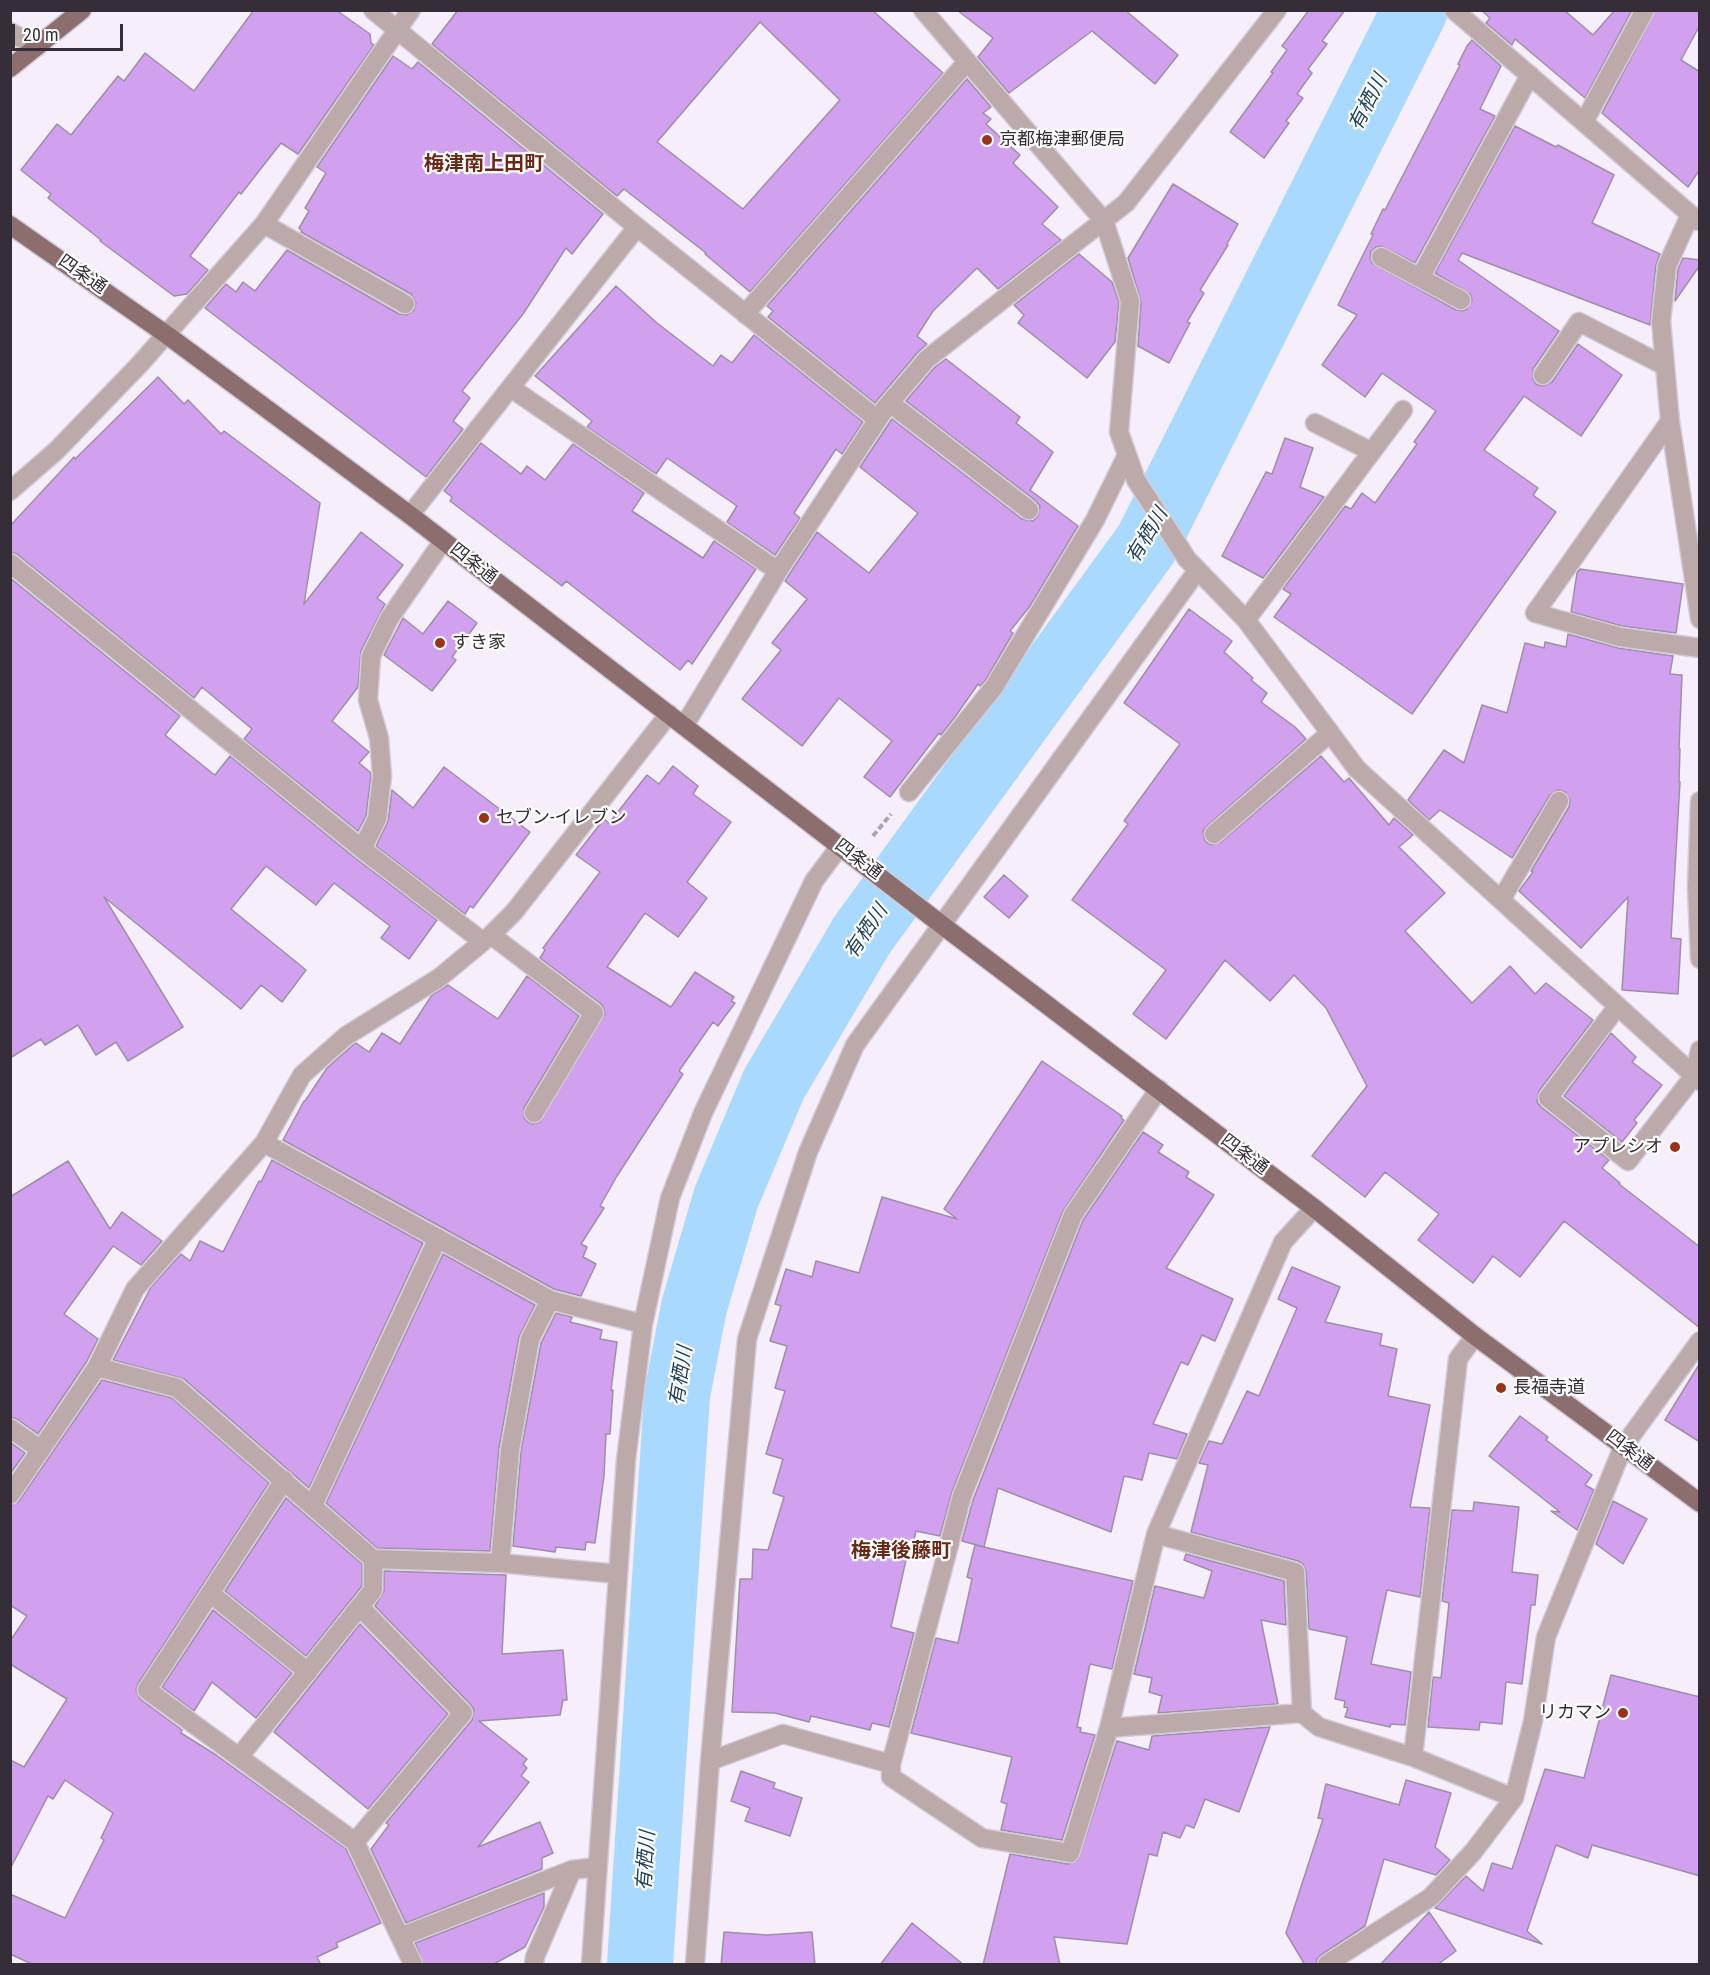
<!DOCTYPE html>
<meta charset="utf-8">
<style>
body{margin:0}
#map{position:relative;width:1710px;height:1975px;overflow:hidden;background:#f6effb;font-family:"Roboto Condensed",sans-serif}
canvas{display:block}
.frame{position:absolute;inset:0;border:12px solid #352e39;pointer-events:none}
.scale{position:absolute;left:12px;top:24px;width:111px;height:27px;box-sizing:border-box;border:3px solid #352e39;border-top:0;padding-left:8px;font-size:18px;line-height:21px;white-space:nowrap;color:#352e39;-webkit-text-stroke:4px #fff;paint-order:stroke}
</style>
<div id="map">
<canvas width="1710" height="1975"></canvas>
<div class="frame"></div>
<div class="scale">20 m</div>
</div>
<script>
const ctx = document.querySelector('canvas').getContext('2d');
ctx.lineJoin = 'round';
const shape = rows => new Path2D(rows.map(r => 'M' + r).join(''));
function strokePath(path, color, width, dash) { ctx.strokeStyle = color; ctx.lineWidth = width; ctx.lineCap = dash ? 'butt' : 'round'; ctx.setLineDash(dash || []); ctx.stroke(path); }
function paint(path, color) { ctx.fillStyle = color; ctx.fill(path, 'evenodd'); }
function drawText(font, color, halo, rows, align = 'center') {
  ctx.font = font + ' "Roboto Condensed","Noto Sans JP",sans-serif'; ctx.lineWidth = 4.5; ctx.setLineDash([]); ctx.textBaseline = 'middle'; ctx.strokeStyle = halo; ctx.fillStyle = color; for (const [text, x, y, turn = 0] of rows) {
    ctx.save(); ctx.translate(x, y); ctx.rotate((+turn || 0) * Math.PI / 180); ctx.textAlign = isNaN(turn) ? turn : align; if (halo) ctx.strokeText(text, 0, 0); ctx.fillText(text, 0, 0); ctx.restore();
  }
}
const river = shape([
 [640,1964,677,1395,694,1307,726,1198,774,1084,862,935,1147,543,1415,10]
]);
const building = shape([
 [254,10,336,10,370,34,371,43,374,45,298,154,281,143,241,194,239,192,190,256,208,270,187,294,174,296,100,241,101,240,48,198,51,194,21,170,57,124,71,135,118,76,124,81,145,53,194,91,254,10],
 [458,10,872,10,943,73,750,292,705,254,706,253,624,189,617,196,432,44,458,10],
 [760,22,840,100,743,209,657,142,760,22],
 [957,10,1125,10,1178,55,1155,84,1092,31,1009,93,978,57,993,38,957,10],
 [1309,10,1345,10,1322,41,1327,44,1308,69,1312,73,1297,94,1303,98,1286,121,1289,123,1264,158,1230,132,1273,73,1271,72,1287,50,1282,46,1309,10],
 [1481,10,1564,10,1593,35,1615,10,1632,10,1585,98,1515,39,1512,45,1486,23,1490,18,1481,10],
 [1656,10,1700,10,1700,25,1681,60,1700,72,1700,169,1688,187,1602,113,1656,10],
 [1472,40,1501,66,1480,109,1495,116,1415,263,1381,246,1376,247,1371,251,1370,258,1372,263,1456,310,1462,311,1467,309,1472,300,1470,294,1435,273,1515,126,1556,147,1558,145,1614,175,1592,223,1660,254,1656,265,1650,325,1462,253,1458,260,1559,331,1533,369,1533,379,1536,384,1543,386,1552,382,1578,344,1622,375,1581,436,1524,396,1484,450,1538,488,1533,495,1556,512,1412,714,1274,617,1291,594,1283,589,1345,506,1351,509,1362,493,1375,503,1417,444,1414,442,1436,411,1382,373,1365,397,1322,365,1357,315,1338,305,1373,235,1371,234,1383,209,1385,210,1460,65,1458,64,1467,46,1472,40],
 [393,56,412,69,418,62,603,214,572,254,566,248,523,314,462,391,470,398,453,421,463,429,426,477,205,308,226,284,236,292,243,282,255,291,287,250,399,314,406,315,414,310,416,303,411,294,301,232,302,231,299,228,309,211,305,208,326,173,317,167,393,56],
 [967,79,991,107,983,113,991,119,986,124,1020,155,1013,163,1058,207,1042,224,1061,240,998,289,977,268,933,311,917,336,927,344,918,352,875,403,768,317,773,311,767,306,967,79],
 [1173,184,1238,224,1227,244,1228,245,1200,290,1204,293,1187,322,1190,323,1169,363,1138,346,1141,302,1128,258,1173,184],
 [1079,254,1112,282,1119,302,1115,342,1087,378,1018,323,1024,315,1014,305,1079,254],
 [1683,258,1700,260,1700,265,1675,301,1678,269,1683,258],
 [616,286,657,323,713,366,721,355,732,363,754,335,863,422,842,454,836,449,794,513,800,518,775,555,727,522,737,506,667,458,656,474,587,427,592,421,535,376,616,286],
 [946,359,1020,417,1016,423,1053,452,1030,490,1078,526,1030,606,1010,631,1013,633,985,681,980,686,978,684,955,717,941,735,939,733,890,797,864,777,892,741,839,698,802,746,742,699,781,650,772,643,807,599,785,581,817,532,869,573,918,513,860,467,892,419,1022,519,1033,521,1038,516,1040,506,1036,501,906,401,935,367,946,359],
 [158,377,184,404,188,400,221,434,224,431,320,503,304,604,361,532,403,565,377,598,385,604,361,651,358,687,332,721,369,752,359,763,370,772,371,776,366,816,358,831,244,739,252,729,202,687,194,698,17,554,10,552,10,526,74,457,75,459,158,377],
 [1285,438,1313,448,1300,487,1324,497,1263,578,1222,556,1266,472,1272,474,1285,438],
 [481,443,521,474,527,466,545,480,573,444,644,493,632,511,703,558,714,541,756,569,692,664,688,660,680,670,566,581,562,586,450,501,452,497,444,491,481,443],
 [1580,569,1683,584,1676,633,1622,626,1571,612,1577,573,1580,569],
 [10,578,180,716,165,735,212,773,215,775,230,756,355,858,437,920,409,959,381,938,390,926,334,883,316,905,266,866,231,909,306,970,282,1002,261,985,241,1009,104,897,183,1027,128,1061,116,1042,96,1055,78,1025,45,1045,41,1039,10,1058,10,578],
 [448,601,477,623,452,657,456,660,432,691,384,655,403,618,423,634,448,601],
 [1189,609,1232,641,1224,652,1253,678,1251,680,1267,693,1261,702,1295,727,1306,739,1207,826,1203,831,1205,841,1211,845,1221,842,1321,756,1344,782,1349,778,1389,825,1394,818,1413,835,1399,847,1445,893,1405,931,1472,1003,1510,966,1535,994,1546,983,1593,1020,1539,1091,1537,1102,1541,1107,1609,1160,1602,1168,1620,1183,1619,1184,1700,1247,1700,1328,1564,1221,1520,1277,1493,1256,1473,1283,1418,1240,1439,1214,1385,1172,1365,1197,1312,1156,1367,1086,1326,1008,1294,975,1270,1001,1225,960,1166,1039,1133,1014,1166,970,1072,900,1128,824,1124,821,1180,744,1124,703,1189,609],
 [1568,634,1618,648,1673,656,1670,674,1682,675,1679,749,1680,749,1679,782,1680,782,1671,938,1681,939,1678,994,1622,990,1628,897,1581,948,1519,891,1533,872,1531,871,1569,807,1570,800,1565,792,1558,790,1550,795,1512,858,1440,810,1429,820,1408,800,1444,750,1464,763,1482,705,1507,713,1525,643,1544,648,1545,642,1566,647,1568,634],
 [673,766,698,786,693,794,731,822,687,882,707,898,678,937,645,913,607,967,671,1007,695,972,734,997,731,1001,735,1003,718,1026,713,1022,679,1071,683,1074,617,1176,600,1206,604,1208,581,1244,587,1247,583,1257,596,1264,581,1296,554,1289,283,1140,304,1101,305,1101,327,1068,353,1045,356,1043,369,1052,382,1033,400,1044,432,995,448,985,498,1019,527,976,579,1016,524,1108,524,1118,528,1122,533,1124,540,1122,605,1014,604,1009,601,1004,540,958,545,950,543,948,600,872,576,855,604,819,609,823,647,775,659,784,673,766],
 [444,767,530,832,473,908,470,906,465,914,376,846,388,821,392,790,413,808,444,767],
 [1004,875,1028,896,1009,918,984,897,1004,875],
 [1611,1033,1636,1057,1632,1062,1662,1085,1634,1120,1637,1123,1622,1142,1564,1096,1611,1033],
 [1042,1061,1122,1116,1121,1118,1124,1120,1063,1211,952,1492,940,1536,916,1531,911,1552,908,1551,891,1627,914,1633,889,1727,872,1723,870,1730,811,1716,809,1722,775,1713,732,1712,740,1579,752,1579,753,1549,768,1550,784,1497,773,1493,783,1459,766,1454,785,1391,775,1388,787,1346,770,1341,781,1306,775,1304,786,1269,812,1277,816,1261,859,1273,882,1197,957,1219,944,1209,1042,1061],
 [1143,1132,1163,1145,1158,1152,1189,1172,1186,1177,1214,1195,1166,1268,1233,1299,1215,1341,1202,1335,1188,1365,1181,1362,1153,1424,1187,1434,1177,1459,1149,1453,1142,1480,1124,1476,1111,1532,998,1488,984,1547,962,1541,973,1500,1083,1220,1143,1132],
 [272,1160,423,1243,309,1488,184,1379,113,1360,151,1287,181,1254,190,1261,200,1241,223,1252,259,1181,261,1182,272,1160],
 [68,1161,110,1229,122,1212,162,1241,141,1265,113,1246,64,1314,98,1339,87,1361,38,1434,17,1419,10,1417,10,1197,68,1161],
 [443,1254,535,1305,519,1337,499,1448,490,1551,377,1548,326,1503,443,1254],
 [1292,1267,1340,1287,1325,1322,1382,1334,1380,1345,1397,1349,1388,1396,1430,1405,1410,1507,1430,1508,1420,1597,1387,1590,1371,1664,1411,1672,1405,1725,1391,1724,1390,1727,1345,1717,1348,1708,1344,1707,1345,1701,1335,1699,1347,1637,1309,1629,1306,1571,1303,1564,1298,1561,1191,1532,1208,1465,1199,1463,1209,1441,1222,1444,1247,1391,1259,1396,1297,1308,1278,1299,1292,1267],
 [556,1313,572,1317,570,1322,602,1330,600,1339,617,1342,611,1390,613,1390,610,1434,606,1434,604,1476,595,1543,586,1542,585,1550,556,1547,555,1552,513,1546,521,1451,541,1343,556,1313],
 [1700,1363,1700,1442,1665,1420,1700,1363],
 [102,1380,172,1398,269,1483,138,1684,136,1690,140,1699,182,1730,181,1733,216,1755,346,1849,381,1923,336,1943,338,1947,317,1957,321,1965,34,1965,10,1954,10,1894,65,1918,104,1840,101,1838,113,1813,65,1780,53,1799,48,1796,10,1869,10,1760,24,1767,67,1699,10,1664,10,1641,27,1616,10,1605,10,1506,19,1501,102,1380],
 [1520,1416,1548,1437,1546,1440,1592,1475,1585,1485,1594,1490,1577,1530,1551,1511,1560,1512,1489,1456,1520,1416],
 [10,1442,25,1453,10,1474,10,1442],
 [286,1498,362,1564,362,1586,306,1656,225,1591,286,1498],
 [1613,1501,1647,1519,1623,1564,1596,1544,1613,1501],
 [1474,1502,1519,1507,1512,1572,1538,1575,1535,1605,1531,1605,1522,1684,1506,1682,1502,1724,1480,1722,1479,1730,1428,1727,1433,1677,1441,1678,1449,1603,1442,1601,1452,1510,1473,1511,1474,1502],
 [975,1545,1133,1581,1112,1669,1090,1664,1077,1727,1081,1728,1080,1732,1095,1735,1062,1840,1001,1830,1007,1804,1001,1802,1012,1757,911,1733,936,1638,958,1643,972,1579,967,1577,975,1545],
 [1186,1554,1284,1581,1286,1625,1261,1620,1278,1704,1158,1713,1162,1696,1149,1692,1152,1678,1134,1674,1155,1586,1204,1598,1212,1571,1184,1560,1186,1554],
 [384,1571,506,1575,502,1654,563,1650,567,1700,563,1700,560,1715,479,1721,527,1759,523,1764,527,1768,521,1776,529,1782,478,1847,540,1822,553,1853,542,1858,542,1869,406,1923,371,1849,389,1825,386,1823,472,1720,474,1710,471,1705,375,1606,384,1591,384,1571],
 [213,1610,292,1673,256,1718,212,1682,194,1711,162,1687,213,1610],
 [360,1624,448,1714,368,1809,274,1732,360,1624],
 [1611,1675,1700,1697,1700,1876,1592,1845,1588,1858,1556,1845,1527,1931,1542,1944,1435,1908,1466,1876,1483,1891,1492,1863,1512,1869,1545,1769,1584,1778,1611,1675],
 [1270,1727,1239,1812,1205,1799,1194,1828,1186,1825,1180,1838,1163,1832,1157,1856,1149,1854,1127,1944,1054,1937,1060,1965,983,1965,1010,1854,1068,1864,1078,1860,1117,1741,1149,1750,1152,1736,1270,1727],
 [741,1771,775,1783,773,1788,802,1798,790,1836,745,1821,750,1808,731,1801,741,1771],
 [1406,1780,1451,1793,1435,1847,1450,1860,1436,1875,1384,1859,1365,1926,1321,1955,1317,1959,1316,1965,1305,1965,1286,1933,1323,1819,1318,1818,1326,1784,1399,1805,1406,1780],
 [544,1893,544,1907,525,1947,492,1965,424,1965,415,1943,544,1893],
 [1429,1912,1456,1951,1437,1965,1380,1965,1429,1912],
 [912,1923,964,1965,880,1965,912,1923],
 [724,1932,767,1935,812,1932,815,1965,721,1965,724,1932]
]);
const path = shape([
 [873,836,891,814]
]);
const minor = shape([
 [373,10,637,227,877,419],
 [923,10,1104,221,1130,301,1119,432,1136,480,1187,559,1246,620,1357,769,1700,1081],
 [1454,10,1698,221],
 [10,32,37,47],
 [1584,122,1645,10],
 [1690,215,1667,266,1661,321,1670,421,1700,619],
 [264,224,405,304],
 [1381,257,1461,300],
 [1420,278,1530,75],
 [745,314,967,62],
 [1543,375,1579,322,1665,366],
 [511,388,778,571],
 [890,403,1029,510],
 [1670,421,1535,613,1620,637,1700,648],
 [1315,423,1372,452],
 [10,491,56,451,139,365,264,224,411,10],
 [410,515,637,227],
 [10,563,362,849,482,941],
 [1246,620,1403,410],
 [684,726,778,571,886,407,927,359,1126,203,1277,10],
 [909,792,994,687,1095,520,1127,455],
 [1700,801,1697,887,1700,959],
 [1214,834,1330,733],
 [362,849,377,819,382,776,379,738,368,700,371,656,389,619,443,541],
 [1501,900,1559,801],
 [491,935,594,1013,534,1113],
 [1617,1007,1548,1098,1628,1161,1694,1076,1700,1050],
 [1159,1089,1073,1215,962,1496,891,1764,891,1777,982,1838,1070,1853,1109,1728,1156,1534,1283,1242,1314,1208],
 [264,1143,550,1300,643,1324],
 [97,1367,177,1388,373,1559,373,1590,239,1757],
 [10,1428,41,1450],
 [284,1480,147,1690,355,1842,413,1964],
 [10,1495,97,1367,135,1289,264,1143,302,1075,346,1036,439,978,491,935,514,912,669,714],
 [313,1505,438,1238],
 [1156,1534,1295,1572,1302,1713],
 [373,1559,500,1563,618,1574],
 [500,1563,510,1450,530,1339,550,1300],
 [210,1593,308,1672],
 [1109,1728,1302,1713,1319,1727,1413,1757,1514,1798],
 [1413,1757,1458,1359,1475,1336],
 [710,1761,783,1734,891,1764],
 [355,1842,463,1713,360,1607],
 [400,1937,572,1870,596,1867],
 [534,1964,535,1957,572,1870],
 [591,1964,626,1460,643,1324,670,1198,703,1113,814,881,840,846],
 [695,1964,710,1761,747,1339,808,1152,855,1045,1197,571],
 [1327,1964,1431,1897,1473,1852,1514,1798,1533,1721,1546,1637,1612,1474,1623,1447,1700,1341]
]);
const major = shape([
 [10,68,82,10],
 [10,225,167,335,410,515,942,925,1314,1208,1475,1336,1700,1503]
]);
const markers = [
 [987,140,6,"#9a3217"],
 [440,643,6,"#9a3217"],
 [484,818,6,"#9a3217"],
 [1675,1147,6,"#9a3217"],
 [1501,1388,6,"#9a3217"],
 [1623,1713,6,"#9a3217"]
];
const poiNames = [
 ["京都梅津郵便局",999,140],
 ["すき家",452,643],
 ["セブン-イレブン",496,818],
 ["アプレシオ",1663,1147,"right"],
 ["長福寺道",1513,1388],
 ["リカマン",1611,1713,"right"]
];
const streetNames = [
 ["四条通",82,275,35],
 ["四条通",473,564,38],
 ["四条通",858,860,37],
 ["四条通",1244,1155,37],
 ["四条通",1629,1451,37]
];
const waterNames = [
 ["有栖川",1369,103,-63],
 ["有栖川",1148,536,-59],
 ["有栖川",867,932,-56],
 ["有栖川",682,1376,-81],
 ["有栖川",647,1861,-86]
];
const neighbourhoodNames = [
 ["梅津南上田町",484,165],
 ["梅津後藤町",901,1552]
];
strokePath(river, '#aad9ff', 66);
paint(building, '#d1a0ef');
strokePath(building, '#9e8ea9', 1.5);
strokePath(minor, '#d3ccd8', 21);
strokePath(major, '#d3ccd8', 21);
strokePath(path, '#aca5b1', 4, [6, 3]);
strokePath(minor, '#bbaaa9', 18);
strokePath(major, '#8b6e6d', 18);
for (const [x, y, r, color] of markers) { const dot = new Path2D(); dot.arc(x, y, r, 0, 2 * Math.PI); ctx.fillStyle = color; ctx.fill(dot); strokePath(dot, '#fff', 2); }
drawText('18px', '#352e39', '#fff', poiNames, 'left');
drawText('18px', '#352e39', '#fff', streetNames);
drawText('italic 20px', '#1d3f59', '#fff', waterNames);
drawText('bold 20px', '#6b2817', '#fff', neighbourhoodNames);
</script>
